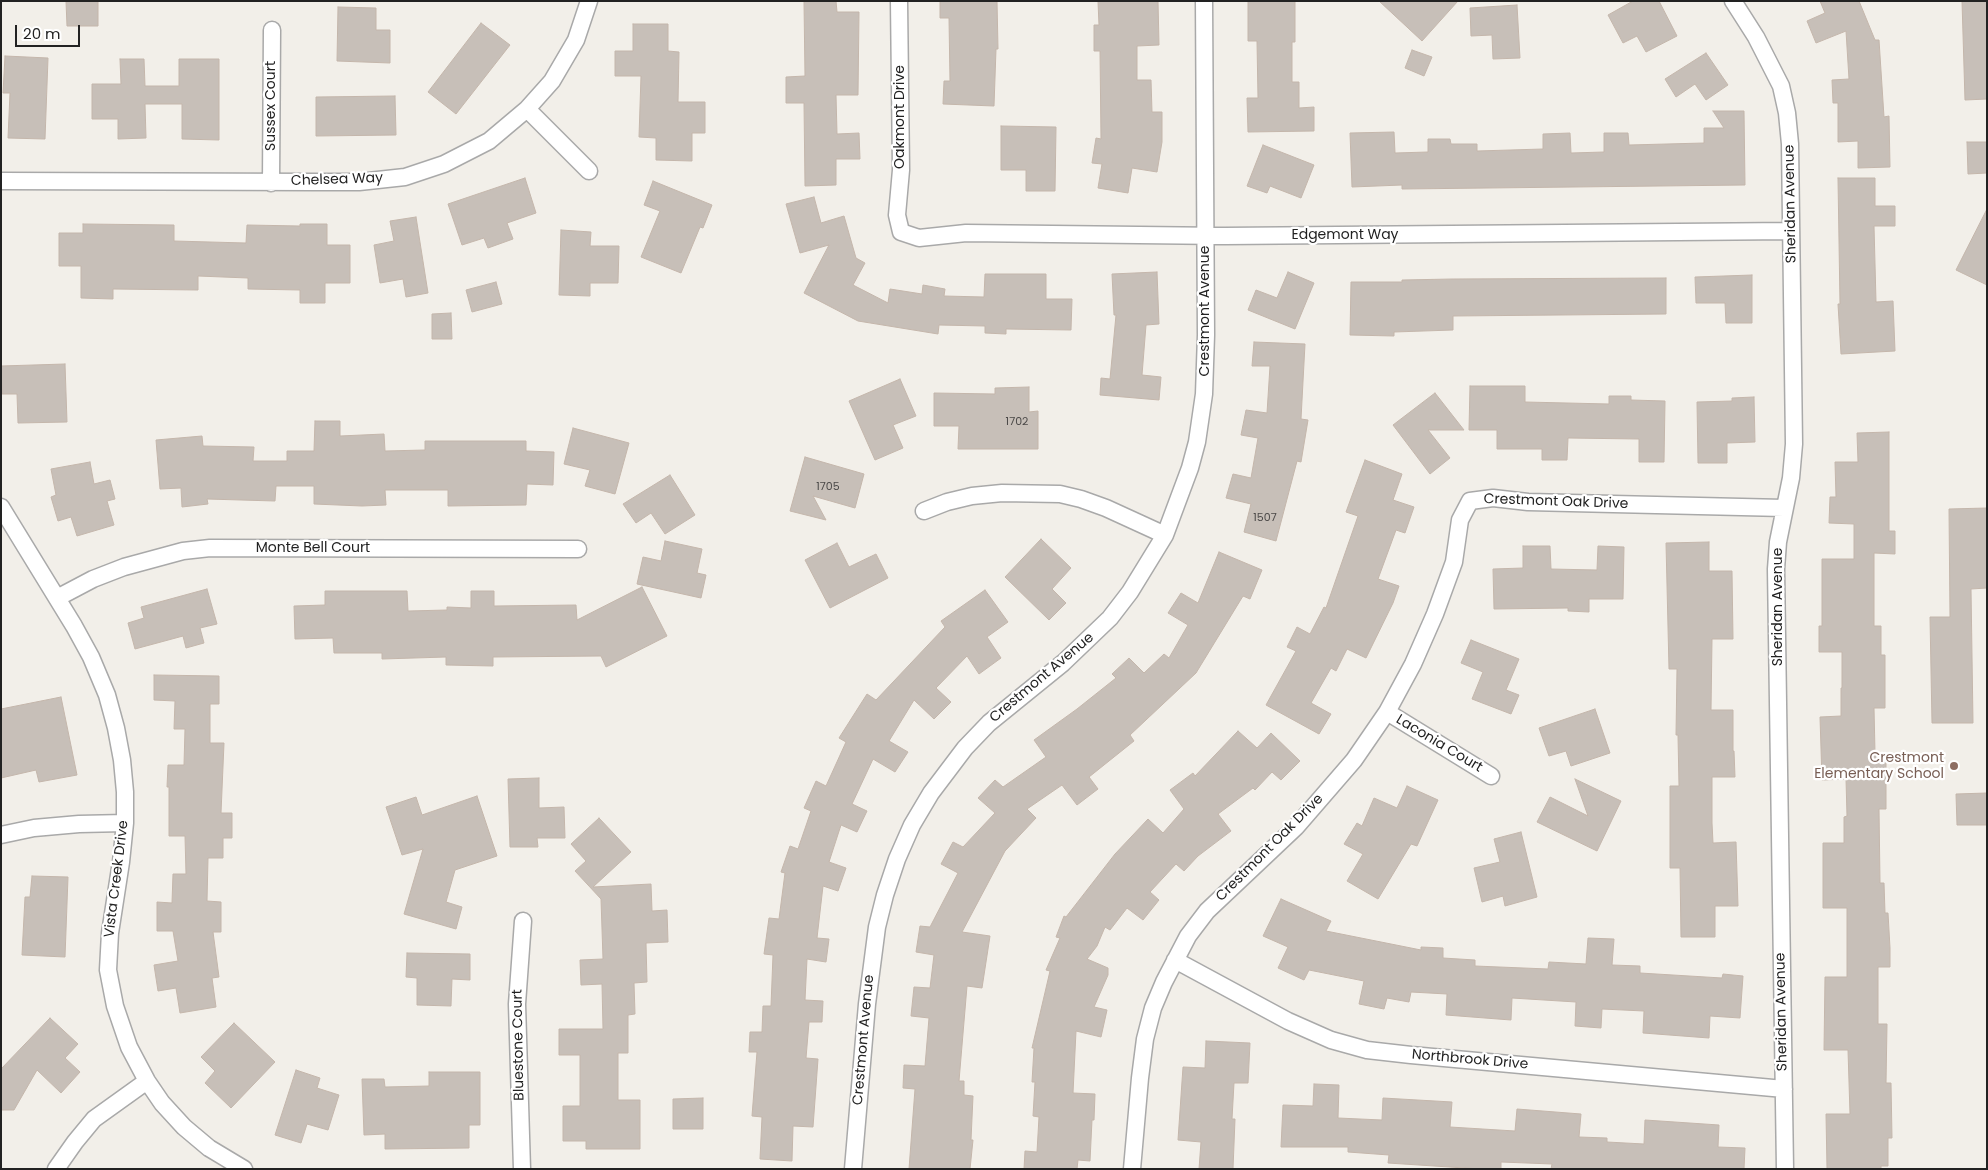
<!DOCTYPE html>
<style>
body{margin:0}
#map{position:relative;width:1988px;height:1170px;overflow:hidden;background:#f2efe9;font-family:Poppins,sans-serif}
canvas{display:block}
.frame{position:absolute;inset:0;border:2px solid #222;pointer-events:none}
.scale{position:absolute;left:15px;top:25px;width:65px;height:22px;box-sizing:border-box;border:2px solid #222;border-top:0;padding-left:6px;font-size:15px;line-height:18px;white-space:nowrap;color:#222;-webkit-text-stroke:4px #fff;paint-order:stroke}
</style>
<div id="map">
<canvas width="1988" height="1170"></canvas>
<div class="frame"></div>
<div class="scale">20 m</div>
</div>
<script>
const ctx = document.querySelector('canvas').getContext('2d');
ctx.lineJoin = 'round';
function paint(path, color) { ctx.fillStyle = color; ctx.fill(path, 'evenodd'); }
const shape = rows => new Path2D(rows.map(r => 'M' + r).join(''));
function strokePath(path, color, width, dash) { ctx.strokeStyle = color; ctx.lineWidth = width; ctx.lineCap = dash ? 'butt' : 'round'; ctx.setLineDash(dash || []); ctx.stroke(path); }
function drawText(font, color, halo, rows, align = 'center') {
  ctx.font = font + ' Poppins,sans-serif'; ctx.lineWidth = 4.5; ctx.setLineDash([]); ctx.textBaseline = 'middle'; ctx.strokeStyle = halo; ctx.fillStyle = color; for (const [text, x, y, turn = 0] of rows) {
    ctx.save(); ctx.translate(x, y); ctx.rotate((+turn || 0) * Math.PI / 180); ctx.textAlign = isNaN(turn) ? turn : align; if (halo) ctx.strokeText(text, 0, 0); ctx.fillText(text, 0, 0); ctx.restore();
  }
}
const building = shape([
 [66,1,98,1,98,26,67,26,66,1],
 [804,1,836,1,837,12,859,12,858,95,836,95,837,134,859,133,860,159,836,159,836,185,805,186,804,103,786,103,786,77,805,76,804,1],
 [940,1,997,1,998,49,996,49,994,106,943,104,944,81,950,81,949,18,940,18,940,1],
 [1098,1,1158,1,1159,45,1137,46,1137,80,1151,80,1152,112,1162,112,1162,142,1157,172,1132,168,1128,193,1098,188,1102,164,1092,163,1096,138,1101,139,1100,51,1094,51,1094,25,1099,25,1098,1],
 [1248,1,1295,1,1295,42,1292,42,1292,82,1299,82,1299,108,1314,107,1314,131,1248,132,1247,98,1258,98,1257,41,1248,41,1248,1],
 [1379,1,1458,1,1422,41,1379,1],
 [1633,1,1659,1,1677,36,1646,52,1637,36,1623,43,1608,15,1633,1],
 [1820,1,1859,1,1875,40,1879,40,1884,117,1889,116,1890,167,1858,168,1858,141,1838,142,1838,103,1833,103,1832,80,1849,79,1846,31,1816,43,1807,21,1825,13,1820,1],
 [1962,1,1987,1,1987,99,1965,100,1962,1],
 [1517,5,1520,58,1493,59,1492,35,1471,36,1470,8,1517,5],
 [338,7,376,8,376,30,390,30,390,63,337,61,338,7],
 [481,23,510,45,456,114,428,92,481,23],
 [633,24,668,24,668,51,679,52,678,102,705,102,705,133,692,133,692,161,656,160,656,138,639,137,641,76,615,76,615,51,633,51,633,24],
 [1412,50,1432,57,1424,76,1405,68,1412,50],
 [1706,53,1728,85,1706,100,1695,84,1676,97,1665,79,1706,53],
 [5,56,48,58,45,139,8,138,10,93,3,93,5,56],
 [120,59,144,59,145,86,179,86,179,59,219,59,219,140,182,139,182,104,145,104,146,138,118,139,118,119,92,119,92,84,121,84,120,59],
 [395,96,396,135,316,136,316,97,395,96],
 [1713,111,1744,111,1745,185,1402,189,1402,185,1352,187,1350,133,1394,132,1395,153,1428,152,1428,139,1450,139,1451,144,1477,144,1477,151,1543,149,1543,134,1570,133,1571,153,1604,152,1604,133,1628,133,1629,145,1704,143,1704,128,1724,128,1713,111],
 [1001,126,1056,127,1055,191,1026,191,1026,170,1001,170,1001,126],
 [1967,142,1987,142,1987,173,1968,174,1967,142],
 [1263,145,1314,165,1301,198,1270,186,1267,193,1247,186,1263,145],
 [525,178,536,213,507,223,513,239,488,248,484,238,462,245,448,204,525,178],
 [1838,178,1875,178,1875,206,1895,206,1895,226,1874,226,1876,302,1893,301,1895,351,1841,354,1838,304,1840,304,1838,178],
 [653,181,712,205,703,228,700,227,681,273,641,257,660,211,644,205,653,181],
 [814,197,821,223,844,216,856,258,865,263,853,285,888,303,890,289,922,294,923,285,945,289,944,296,984,297,985,274,1046,274,1046,299,1072,299,1071,330,1006,329,1006,334,985,333,985,326,939,325,938,334,858,321,804,293,829,245,800,253,786,204,814,197],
 [1987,209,1987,285,1956,270,1987,209],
 [416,217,428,293,406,297,403,279,380,283,374,245,394,241,390,221,416,217],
 [83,224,174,225,174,241,246,243,247,225,300,226,300,224,327,224,327,245,350,245,350,283,325,283,325,303,300,303,300,290,248,289,248,278,198,276,198,290,113,289,113,299,81,298,81,266,59,266,59,233,83,233,83,224],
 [561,230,591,232,590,246,619,246,618,283,590,283,590,296,559,295,561,230],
 [1157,272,1159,324,1146,325,1142,375,1161,377,1159,400,1100,395,1101,378,1110,379,1116,315,1114,315,1112,274,1157,272],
 [1288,272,1314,283,1295,329,1248,310,1256,290,1277,298,1288,272],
 [1752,275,1752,323,1726,323,1725,303,1696,303,1695,277,1752,275],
 [1666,278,1666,314,1453,316,1453,330,1394,332,1394,336,1350,335,1351,282,1402,282,1402,280,1452,279,1666,278],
 [496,282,502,304,472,312,466,290,496,282],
 [451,313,452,339,432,339,432,314,451,313],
 [1254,342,1305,344,1301,419,1308,420,1301,462,1297,461,1276,541,1244,532,1251,504,1226,498,1233,474,1251,478,1258,438,1241,435,1246,410,1267,413,1270,366,1252,366,1254,342],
 [65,364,67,422,18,423,17,394,2,394,1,366,65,364],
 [900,379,916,416,893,425,903,448,875,460,849,401,900,379],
 [1470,386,1525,386,1525,402,1609,404,1609,396,1631,396,1631,400,1665,401,1664,462,1639,462,1639,439,1568,438,1567,460,1542,460,1542,449,1497,449,1497,430,1469,430,1470,386],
 [1029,387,1029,412,1038,411,1038,449,958,449,959,426,934,426,934,393,995,394,995,388,1029,387],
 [1435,393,1464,430,1428,430,1450,458,1430,474,1393,425,1435,393],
 [1754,397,1755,442,1727,443,1727,463,1698,463,1697,402,1732,401,1732,398,1754,397],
 [315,421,340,421,340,436,384,434,385,451,425,450,425,441,526,441,526,451,554,452,553,485,527,484,526,505,448,506,448,490,385,490,386,505,362,506,314,504,314,486,276,486,275,501,207,499,208,504,182,507,181,488,160,489,156,440,202,436,203,446,254,447,253,461,287,461,287,451,314,451,315,421],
 [573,428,629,443,615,494,585,486,590,470,564,464,573,428],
 [1889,432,1889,531,1895,531,1895,554,1874,553,1874,626,1881,626,1881,655,1885,655,1885,708,1874,708,1875,753,1886,753,1886,809,1879,809,1880,883,1884,883,1885,913,1888,913,1890,948,1890,967,1878,967,1878,1024,1887,1024,1886,1083,1891,1083,1892,1138,1888,1138,1888,1166,1881,1166,1881,1169,1827,1169,1826,1114,1850,1114,1848,1050,1824,1050,1825,977,1847,977,1847,908,1823,908,1823,843,1844,843,1844,817,1847,816,1846,779,1822,780,1820,717,1841,716,1841,688,1842,688,1842,652,1819,652,1819,626,1822,626,1822,559,1854,559,1854,524,1829,523,1830,497,1836,497,1835,462,1858,462,1857,433,1889,432],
 [805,457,864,474,855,508,813,496,826,520,790,511,805,457],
 [1365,460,1402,474,1393,500,1414,507,1405,533,1396,530,1378,579,1399,586,1393,603,1366,658,1347,649,1336,671,1331,668,1311,703,1331,714,1319,734,1266,705,1296,651,1287,647,1297,627,1310,634,1324,607,1326,608,1358,516,1346,512,1365,460],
 [90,462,94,484,110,480,115,499,107,501,114,525,77,536,71,517,58,521,51,497,56,495,51,469,90,462],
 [670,475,695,515,665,534,651,513,636,523,623,504,670,475],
 [1987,508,1987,588,1971,589,1973,723,1932,723,1930,617,1950,617,1949,509,1987,508],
 [1041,539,1071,568,1052,589,1066,603,1049,620,1005,577,1041,539],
 [665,541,702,549,697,573,706,575,701,598,637,584,643,557,661,561,665,541],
 [1709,542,1709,571,1732,571,1733,639,1712,639,1711,710,1733,710,1733,751,1734,751,1735,777,1712,777,1712,823,1713,843,1736,842,1738,906,1715,906,1715,937,1681,937,1680,868,1670,868,1670,786,1679,786,1678,735,1676,735,1677,669,1669,669,1666,543,1709,542],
 [837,543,849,567,876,554,888,578,830,608,805,560,837,543],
 [1523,546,1550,546,1551,569,1597,570,1598,546,1624,547,1623,599,1589,599,1589,612,1568,611,1568,608,1494,609,1493,569,1523,568,1523,546],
 [1219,552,1262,570,1250,599,1243,596,1196,673,1130,735,1134,741,1089,777,1098,789,1077,805,1062,785,1027,809,1036,818,1005,851,962,932,990,936,982,988,967,986,959,1081,964,1081,964,1095,973,1096,971,1140,973,1140,970,1169,909,1169,915,1089,903,1088,904,1065,925,1066,929,1018,911,1016,914,987,930,988,934,955,916,952,920,926,930,927,958,873,941,864,953,842,963,847,995,813,978,798,995,780,1003,787,1046,757,1034,740,1077,709,1116,678,1112,674,1129,658,1144,673,1164,654,1169,658,1188,625,1168,613,1181,593,1198,603,1219,552],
 [642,587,667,636,606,667,601,656,493,657,493,666,446,665,446,657,382,659,382,653,334,653,333,638,295,639,294,606,325,605,325,591,407,591,408,611,447,610,447,607,471,608,471,591,494,591,494,606,576,605,577,620,642,587],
 [207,589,217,624,200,628,204,643,186,648,183,636,135,649,128,623,144,618,141,607,207,589],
 [985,590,1008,622,987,637,1001,658,979,674,967,656,936,688,951,702,934,719,914,700,889,741,908,752,895,772,873,759,852,804,867,811,857,832,841,825,829,862,846,868,838,891,823,886,817,938,829,939,826,962,807,959,805,1000,823,1001,822,1022,809,1022,806,1058,818,1059,813,1127,793,1126,792,1161,760,1159,762,1117,752,1116,757,1052,749,1052,750,1032,762,1032,763,1006,771,1006,773,955,764,954,769,918,779,919,785,873,781,872,790,846,798,849,811,811,804,808,816,781,826,786,846,742,839,738,867,694,876,700,945,627,941,621,985,590],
 [1471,640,1519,659,1506,690,1519,695,1511,714,1472,699,1483,672,1461,663,1471,640],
 [154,675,219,676,219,704,210,704,210,743,224,743,221,813,232,813,232,838,223,838,223,858,208,858,207,901,221,902,221,932,213,932,219,977,212,978,216,1007,180,1013,176,988,158,991,154,965,178,961,173,931,157,931,157,902,172,903,173,874,186,874,185,836,169,836,169,787,167,787,168,765,184,765,185,729,174,729,175,701,154,700,154,675],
 [61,697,77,775,39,782,36,770,1,778,1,709,61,697],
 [1595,709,1610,753,1571,766,1566,751,1549,756,1539,728,1595,709],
 [1238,731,1257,748,1271,733,1300,761,1281,780,1272,772,1255,790,1253,788,1218,814,1231,831,1198,856,1184,871,1176,864,1150,892,1159,900,1143,920,1127,908,1110,930,1105,927,1097,946,1087,959,1108,968,1108,975,1094,1007,1107,1010,1101,1037,1076,1031,1073,1093,1095,1094,1094,1120,1092,1120,1090,1161,1078,1160,1077,1169,1024,1169,1025,1151,1037,1152,1039,1117,1033,1116,1035,1082,1032,1082,1034,1048,1032,1048,1050,971,1046,970,1060,938,1056,937,1064,916,1066,917,1115,854,1148,819,1163,833,1184,809,1170,790,1193,773,1195,776,1238,731],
 [539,778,539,808,564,807,565,838,537,838,538,847,510,847,508,779,539,778],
 [1575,779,1621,801,1597,851,1537,822,1550,797,1588,816,1575,779],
 [1407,786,1438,800,1417,846,1411,844,1378,899,1347,881,1363,854,1344,844,1357,823,1362,826,1374,798,1397,808,1407,786],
 [1987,793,1987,825,1957,825,1956,794,1987,793],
 [477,796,497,856,455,870,446,902,462,907,456,929,404,914,423,849,402,855,386,807,416,797,422,815,477,796],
 [599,818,631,852,593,887,651,884,652,911,667,910,668,942,646,943,647,982,634,983,635,1014,628,1015,628,1053,618,1053,618,1100,640,1100,640,1149,586,1149,586,1141,563,1141,563,1106,580,1106,580,1055,559,1055,559,1029,603,1029,602,984,581,985,580,960,603,959,601,899,575,871,586,861,571,844,599,818],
 [1521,832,1537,897,1505,906,1503,896,1482,902,1474,868,1500,862,1494,839,1521,832],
 [32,876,68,877,65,957,22,955,25,897,30,897,32,876],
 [1281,899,1331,921,1326,931,1421,950,1421,947,1443,948,1443,958,1475,960,1475,966,1548,969,1549,962,1586,964,1588,938,1614,939,1612,965,1640,966,1640,973,1722,978,1723,974,1743,976,1740,1018,1710,1016,1709,1038,1643,1033,1644,1011,1602,1009,1601,1028,1575,1026,1576,1002,1512,998,1511,1020,1446,1015,1447,994,1411,992,1409,1002,1387,998,1384,1009,1359,1004,1364,981,1309,970,1304,980,1278,968,1288,947,1263,936,1281,899],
 [407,953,470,954,470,980,452,979,451,1006,417,1005,417,978,406,977,407,953],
 [50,1018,78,1044,65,1058,80,1072,61,1093,37,1070,14,1110,1,1110,1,1069,50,1018],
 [234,1023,275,1062,231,1108,205,1083,215,1071,201,1057,234,1023],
 [1206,1041,1250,1043,1248,1083,1234,1083,1232,1119,1235,1119,1233,1169,1199,1169,1201,1142,1178,1140,1183,1067,1205,1068,1206,1041],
 [296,1070,320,1078,317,1088,339,1095,328,1130,307,1124,301,1143,275,1135,296,1070],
 [429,1072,480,1072,480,1125,469,1125,469,1148,385,1149,385,1134,364,1135,362,1079,384,1079,385,1087,429,1086,429,1072],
 [1314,1084,1339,1085,1338,1118,1382,1120,1383,1098,1452,1102,1450,1127,1515,1131,1517,1109,1581,1114,1579,1137,1607,1138,1607,1142,1644,1144,1645,1120,1719,1125,1718,1147,1745,1148,1744,1169,1551,1169,1552,1164,1501,1162,1501,1169,1480,1169,1388,1163,1389,1155,1348,1152,1348,1147,1281,1147,1283,1105,1313,1106,1314,1084],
 [703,1098,703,1129,673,1129,673,1099,703,1098]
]);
const minor = shape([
 [899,1,901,170,897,215,901,232,919,238,966,233,1225,236,1791,231],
 [1733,1,1756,37,1781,86,1787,113,1790,144,1794,444,1791,478,1778,542,1776,569,1785,1169],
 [527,109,589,171],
 [1,181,315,182,359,182,405,177,444,164,489,141,527,109,552,81,576,40,589,1],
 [271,183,272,30],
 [1,507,74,626,91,657,107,695,116,728,122,760,125,792,125,823,121,862,110,933,108,970,115,1006,129,1047,147,1081,162,1103,184,1127,209,1148,244,1169],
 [924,511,947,502,972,496,1002,493,1060,494,1081,499,1106,508,1165,535],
 [57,598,93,579,124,567,183,551,210,548,578,549],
 [1387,712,1491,776],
 [1,835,34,828,79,824,125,823],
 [1175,960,1288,1021,1331,1040,1367,1050,1411,1055,1784,1089],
 [56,1169,75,1142,94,1119,147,1081],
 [522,1169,517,1004,523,921],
 [853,1169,867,1004,877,927,885,895,897,859,912,825,931,793,965,748,989,723,1063,663,1110,618,1130,592,1165,535,1190,468,1197,442,1204,394,1206,335,1204,1],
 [1132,1169,1140,1078,1145,1039,1153,1008,1164,982,1188,936,1207,911,1296,827,1354,760,1387,712,1413,664,1435,614,1454,562,1460,520,1470,501,1493,498,1528,502,1784,508]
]);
const markers = [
 [1954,766,5,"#8d6e63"]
];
const numberNames = [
 ["1702",1017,422],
 ["1705",828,487],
 ["1507",1265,518]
];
const streetNames = [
 ["Sussex Court",271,106,-90],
 ["Oakmont Drive",900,117,-90],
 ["Chelsea Way",337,180,-2],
 ["Sheridan Avenue",1791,204,-91],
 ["Edgemont Way",1345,235],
 ["Crestmont Avenue",1205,311,-90],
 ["Crestmont Oak Drive",1556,502,2],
 ["Monte Bell Court",313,548],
 ["Sheridan Avenue",1778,607,-90],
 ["Crestmont Avenue",1042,678,-40],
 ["Laconia Court",1439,744,31],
 ["Crestmont Oak Drive",1270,848,-45],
 ["Vista Creek Drive",117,879,-83],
 ["Sheridan Avenue",1782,1012,-91],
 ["Crestmont Avenue",864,1040,-85],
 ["Bluestone Court",519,1045,-91],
 ["Northbrook Drive",1470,1060,5]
];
const educationNames = [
 ["Crestmont",1944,758],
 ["Elementary School",1944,774]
];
paint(building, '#c7bfb8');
strokePath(building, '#c4b6ab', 1);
strokePath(minor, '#a9a9a9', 19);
strokePath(minor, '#fff', 16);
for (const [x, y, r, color] of markers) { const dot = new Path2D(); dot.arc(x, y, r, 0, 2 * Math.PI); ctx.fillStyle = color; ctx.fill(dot); strokePath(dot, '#fff', 2); }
drawText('11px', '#4b4948', null, numberNames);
drawText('14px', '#222', '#fff', streetNames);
drawText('14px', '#785e54', '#fff', educationNames, 'right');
</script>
